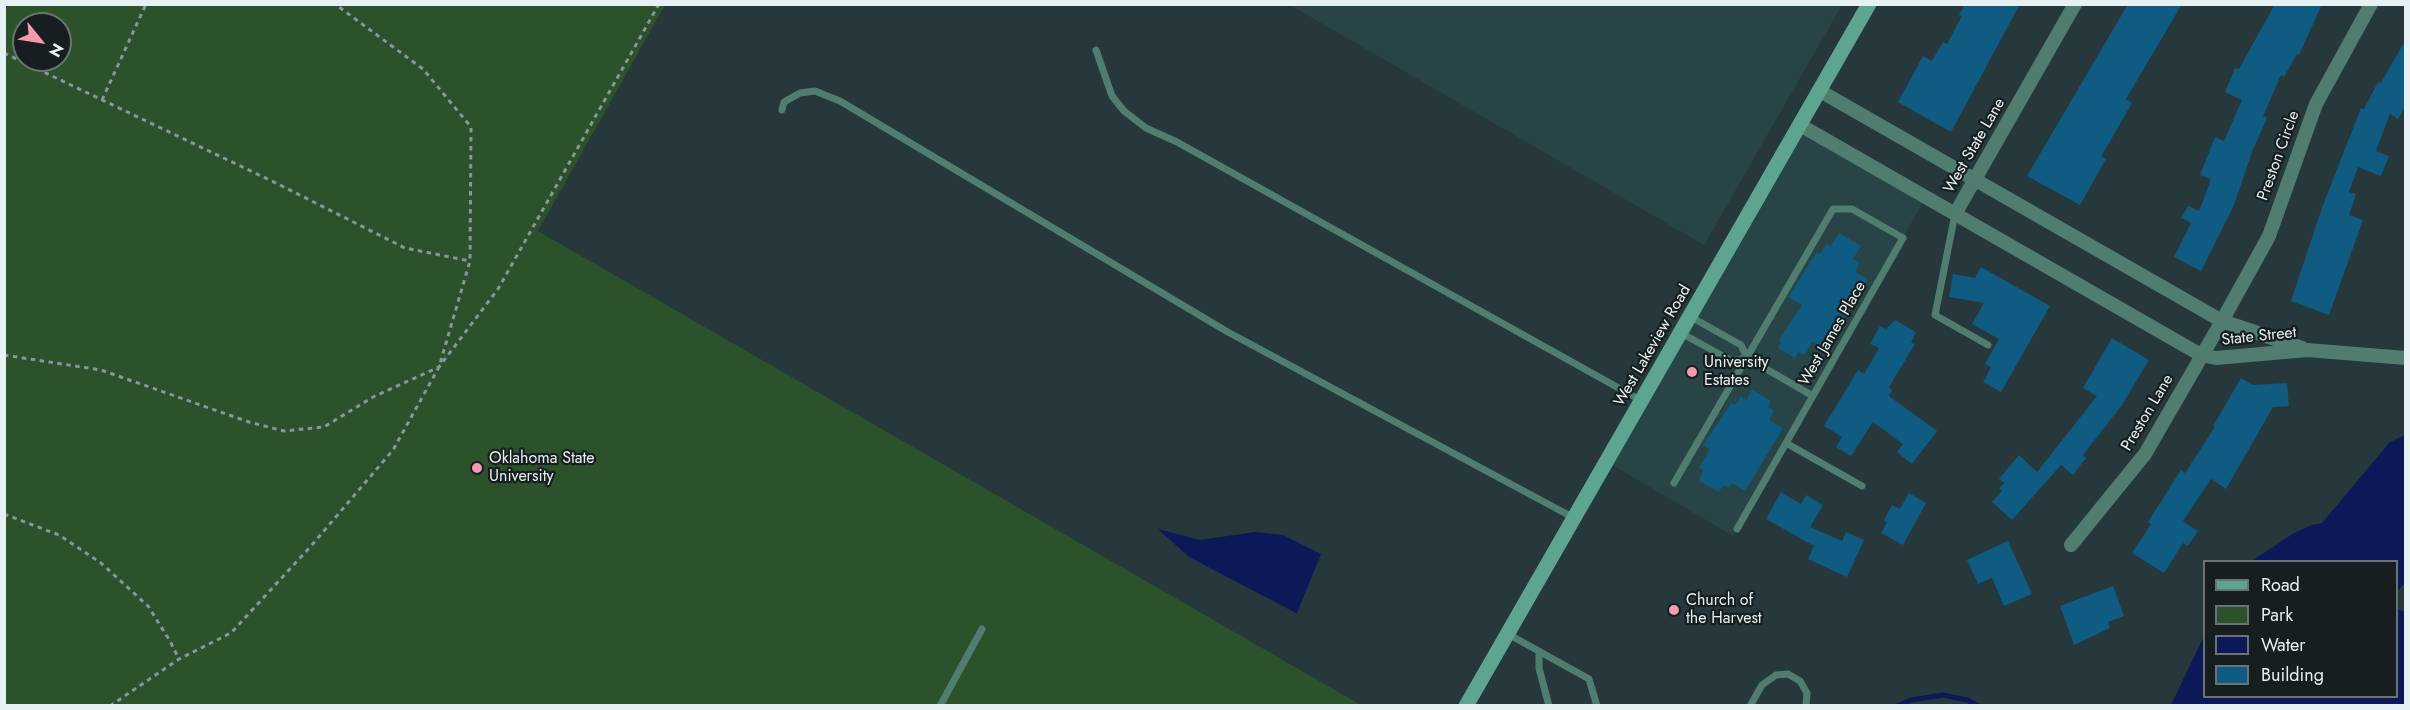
<!DOCTYPE html>
<style>
body{margin:0}
#map{position:relative;width:2410px;height:710px;overflow:hidden;background:#26383b;font-family:Jost,sans-serif}
canvas{display:block}
.frame{position:absolute;inset:0;border:6px solid #e6f1f3;pointer-events:none}
.legend{position:absolute;left:2203px;top:560px;width:195px;height:138px;box-sizing:border-box;background:#161e1f;border:2px solid #697274;margin:0;padding:8px 10px;list-style:none;font-size:18px;color:#e6f1f3}
.legend li{display:flex;align-items:center;gap:12px;height:30px}
.legend b{width:30px;border:2px solid #697274}
.north{position:absolute;left:12px;top:12px;width:60px;height:60px;box-sizing:border-box;background:#161e1f;border:2px solid #697274;border-radius:50%;rotate:120deg;font-size:16px;font-weight:700;line-height:24px;text-align:center;color:#e6f1f3}
.north::after{content:'';display:block;margin:auto;width:21px;height:27px;background:#f19ab2;clip-path:polygon(50% 0,100% 100%,50% 72%,0 100%)}
</style>
<div id="map">
<canvas width="2410" height="710"></canvas>
<div class="frame"></div>
<ul class="legend">
<li><b style="height:8px;background:#5da491"></b>Road</li>
<li><b style="height:16px;background:#2c522b"></b>Park</li>
<li><b style="height:16px;background:#0d1858"></b>Water</li>
<li><b style="height:16px;background:#0f5b81"></b>Building</li>
</ul>
<div class="north">N</div>
</div>
<script>
const ctx = document.querySelector('canvas').getContext('2d');
ctx.lineJoin = 'round';
function paint(path, color) { ctx.fillStyle = color; ctx.fill(path, 'evenodd'); }
const shape = rows => new Path2D(rows.map(r => 'M' + r).join(''));
function strokePath(path, color, width, dash) { ctx.strokeStyle = color; ctx.lineWidth = width; ctx.lineCap = dash ? 'butt' : 'round'; ctx.setLineDash(dash || []); ctx.stroke(path); }
function drawText(font, color, halo, rows, align = 'center') {
  ctx.font = font + ' Jost,sans-serif'; ctx.lineWidth = 4.5; ctx.setLineDash([]); ctx.textBaseline = 'middle'; ctx.strokeStyle = halo; ctx.fillStyle = color; for (const [text, x, y, turn = 0] of rows) {
    ctx.save(); ctx.translate(x, y); ctx.rotate((+turn || 0) * Math.PI / 180); ctx.textAlign = isNaN(turn) ? turn : align; if (halo) ctx.strokeText(text, 0, 0); ctx.fillText(text, 0, 0); ctx.restore();
  }
}
const built = shape([
 [1290,5,1842,5,1704,245],
 [1803,126,1926,197,1733,536,1609,463]
]);
const green = shape([
 [4,5,665,5,538,231,1361,705,5,705],
 [24,24,60,24,60,60,24,60]
]);
const water = shape([
 [2405,435,2405,583,2397,591,2396,562,2252,561,2294,533,2312,525,2322,523,2390,442],
 [1158,529,1200,540,1255,532,1283,535,1321,554,1297,613,1294,612,1189,557],
 [2397,609,2405,612,2405,705,2171,705,2204,636,2204,696,2396,696]
]);
const stream = shape([
 [1897,706,1911,700,1943,695,1967,700,1979,706]
]);
const building = shape([
 [1965,4,2020,4,1951,132,1898,102,1923,56,1932,61,1943,42,1947,44,1962,16,1959,15],
 [2128,4,2182,4,2126,99,2132,103,2101,157,2106,159,2080,205,2027,176],
 [2275,4,2322,4,2299,55,2297,54,2284,77,2281,75,2263,116,2267,118,2252,152,2234,205,2201,271,2174,257,2191,223,2181,218,2188,206,2199,211,2211,179,2200,175,2215,137,2224,141,2242,100,2225,92,2235,68,2239,69],
 [2406,39,2406,105,2398,119,2390,114,2376,151,2389,156,2381,176,2358,167,2349,192,2356,194,2349,215,2363,220,2329,315,2291,301,2323,205,2361,108,2364,109,2378,82,2381,83],
 [1839,233,1861,246,1853,259,1860,263,1855,272,1868,279,1826,350,1812,342,1805,355,1798,352,1795,358,1778,348,1781,342,1779,340,1802,305,1788,297,1817,252,1820,254,1826,244,1831,246],
 [1981,267,2050,306,2001,392,1983,382,1991,367,1985,364,1999,339,1972,324,1984,303,1949,297,1953,274,1975,278],
 [1895,320,1916,332,1911,342,1915,344,1889,387,1892,390,1889,396,1937,431,1912,464,1897,452,1903,444,1873,422,1851,456,1836,447,1842,437,1824,426,1858,370,1864,374,1879,348,1870,344,1880,326,1886,329],
 [2112,338,2149,360,2122,405,2083,455,2086,458,2073,475,2061,465,2012,520,1992,502,2002,491,1999,489,2004,483,1999,479,2019,455,2037,472,2097,396,2083,388],
 [2241,378,2253,385,2287,383,2289,406,2273,407,2226,489,2211,479,2183,521,2198,531,2188,546,2183,543,2164,573,2132,553,2151,524,2148,522,2181,470,2185,473,2215,427,2213,426],
 [1752,389,1771,401,1768,407,1774,411,1769,420,1783,428,1745,491,1732,483,1729,488,1723,485,1719,492,1699,481,1703,470,1699,468,1710,449,1703,445,1731,403,1735,405,1741,396,1746,400],
 [1781,492,1801,504,1806,495,1823,505,1810,527,1842,541,1846,532,1864,540,1847,577,1808,559,1814,546,1766,519],
 [1909,493,1926,503,1903,545,1881,533,1887,523,1884,520,1892,505,1900,509],
 [2008,541,2032,594,2004,606,1992,578,1978,584,1967,560],
 [2113,586,2124,616,2108,622,2110,628,2074,645,2060,606]
]);
const path = shape([
 [4,53,278,184,405,248,470,261],
 [102,100,146,4],
 [4,355,101,370,249,422,284,431,324,427,373,397,439,367,498,289,659,4],
 [4,514,59,535,101,563,148,606,170,641,179,659],
 [110,706,179,659,231,633,311,546,393,450,439,367,470,261,471,127,423,69,335,4]
]);
const lane = shape([
 [1096,50,1112,96,1124,111,1146,128,1177,142,1642,401],
 [782,110,784,102,800,93,815,91,840,101,1226,331,1574,518],
 [1955,214,1935,315,1988,345],
 [1691,317,1741,345,1747,358,1813,396],
 [1681,333,1732,361,1747,358],
 [1786,443,1862,486],
 [1674,483,1833,209,1852,209,1903,238,1737,529],
 [1508,634,1589,679,1597,706],
 [1539,652,1539,668,1549,706],
 [940,706,982,629],
 [1750,706,1762,685,1776,675,1788,674,1800,681,1807,693,1806,706]
]);
const street = shape([
 [1820,91,2222,321,2302,348],
 [1800,125,2201,355,2216,358,2307,350,2406,358],
 [1955,214,2075,4],
 [2071,545,2145,454,2222,321,2269,236,2316,104,2371,4]
]);
const secondary = shape([
 [1466,706,1869,4]
]);
const markers = [
 [1692,372,6,"#f19ab2"],
 [477,468,6,"#f19ab2"],
 [1674,610,6,"#f19ab2"]
];
const streetNames = [
 ["West State Lane",1975,146,-60],
 ["Preston Circle",2279,156,-70],
 ["West James Place",1833,334,-60],
 ["State Street",2259,337,-6],
 ["West Lakeview Road",1653,346,-60],
 ["Preston Lane",2148,413,-59]
];
const poiNames = [
 ["University",1704,363],
 ["Estates",1704,381],
 ["Oklahoma State",489,459],
 ["University",489,477],
 ["Church of",1686,601],
 ["the Harvest",1686,619]
];
paint(built, '#284447');
paint(green, '#2c522b');
paint(water, '#0d1858');
strokePath(stream, '#0d1858', 5);
paint(building, '#0f5b81');
strokePath(path, '#889699', 3, [4.5, 4.5]);
strokePath(lane, '#517d70', 7);
strokePath(street, '#517d70', 14);
strokePath(secondary, '#5da491', 15);
for (const [x, y, r, color] of markers) { const dot = new Path2D(); dot.arc(x, y, r, 0, 2 * Math.PI); ctx.fillStyle = color; ctx.fill(dot); strokePath(dot, '#161e1f', 2); }
drawText('16px', '#e6f1f3', '#161e1f', streetNames);
drawText('16px', '#e6f1f3', '#161e1f', poiNames, 'left');
</script>
